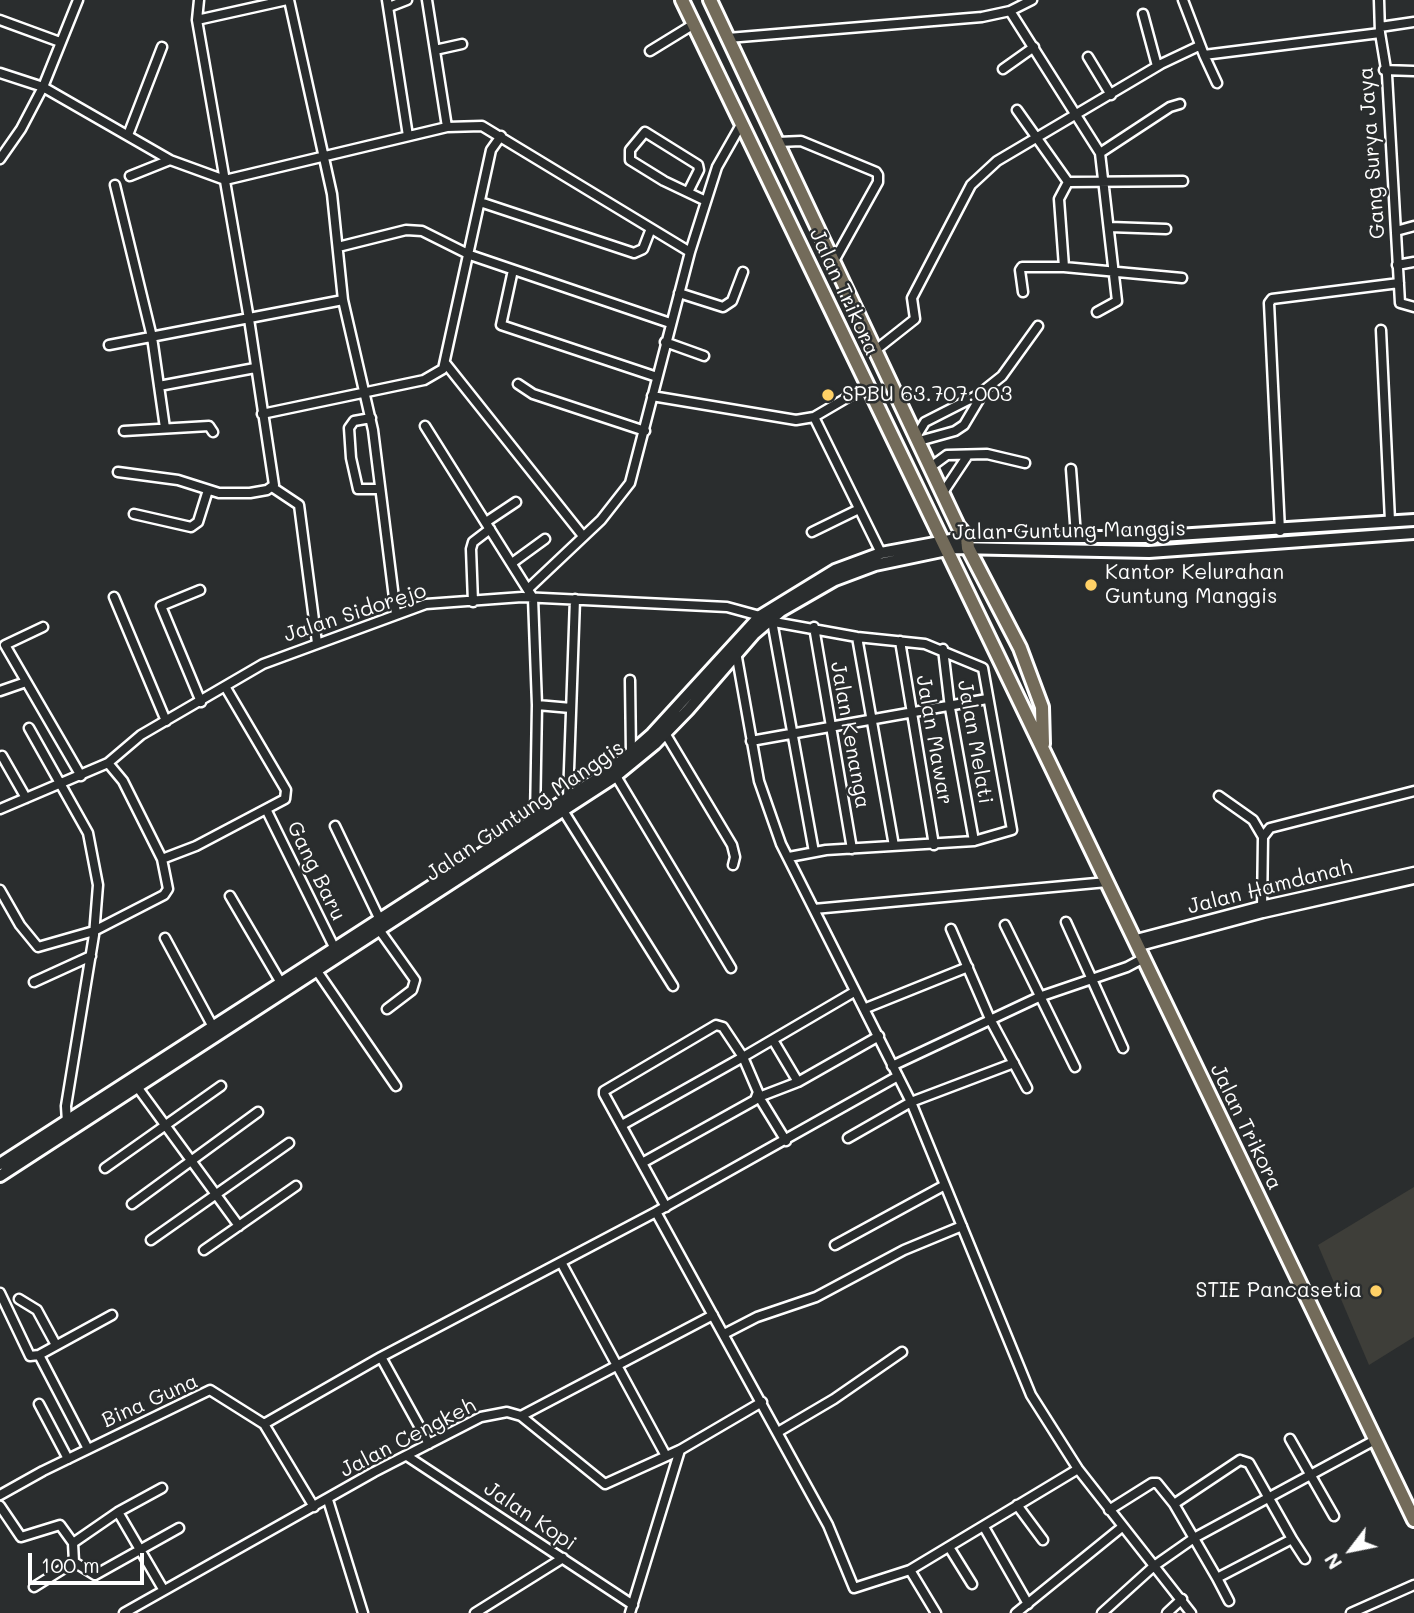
<!DOCTYPE html>
<style>
body{margin:0}
#map{position:relative;width:1414px;height:1613px;overflow:hidden;background:#2a2d2e;font-family:Mali,sans-serif}
canvas{display:block}
.north{position:absolute;left:1316px;top:1515px;width:70px;height:70px;-webkit-text-stroke:5px #2a2d2e;paint-order:stroke;rotate:238deg;font-size:19px;font-weight:700;line-height:28px;text-align:center;color:#fff}
.north::after{content:'';display:block;margin:auto;width:24px;height:32px;background:#fff;clip-path:polygon(50% 0,100% 100%,50% 72%,0 100%)}
.scale{position:absolute;left:28px;top:1553px;width:116px;height:32px;box-sizing:border-box;border:4px solid #fff;border-top:0;padding-left:9px;font-size:21px;line-height:24px;white-space:nowrap;color:#fff;-webkit-text-stroke:5px #2a2d2e;paint-order:stroke}
</style>
<div id="map">
<canvas width="1414" height="1613"></canvas>
<div class="north">N</div>
<div class="scale">100 m</div>
</div>
<script>
const ctx = document.querySelector('canvas').getContext('2d');
ctx.lineJoin = 'round';
function paint(path, color) { ctx.fillStyle = color; ctx.fill(path, 'evenodd'); }
const shape = rows => new Path2D(rows.map(r => 'M' + r).join(''));
function strokePath(path, color, width, dash) { ctx.strokeStyle = color; ctx.lineWidth = width; ctx.lineCap = dash ? 'butt' : 'round'; ctx.setLineDash(dash || []); ctx.stroke(path); }
function drawText(font, color, halo, rows, align = 'center') {
  ctx.font = font + ' Mali,sans-serif'; ctx.lineWidth = 5; ctx.setLineDash([]); ctx.textBaseline = 'middle'; ctx.strokeStyle = halo; ctx.fillStyle = color; for (const [text, x, y, turn = 0] of rows) {
    ctx.save(); ctx.translate(x, y); ctx.rotate((+turn || 0) * Math.PI / 180); ctx.textAlign = isNaN(turn) ? turn : align; if (halo) ctx.strokeText(text, 0, 0); ctx.fillText(text, 0, 0); ctx.restore();
  }
}
const built = shape([
 [1414,1187,1414,1337,1369,1365,1318,1245]
]);
const street = shape([
 [289,0,332,194,343,300,373,430,396,614],
 [387,0,408,136],
 [427,0,447,127],
 [1183,0,1204,55,1380,33],
 [1379,0,1380,33,1387,75,1400,303,1414,307],
 [389,7,407,0],
 [1010,11,1100,153,1117,301,1097,312],
 [1143,14,1157,66],
 [0,20,60,42],
 [197,20,199,0],
 [1380,27,1414,22],
 [728,38,982,17,1010,11,1032,0],
 [435,50,462,44],
 [650,51,694,24],
 [1204,55,1217,83],
 [1088,57,1111,95],
 [1003,69,1034,47],
 [1384,70,1414,71],
 [0,73,43,87,170,160,225,180,447,127,482,126,690,252],
 [1017,110,1068,182,1183,181],
 [128,135,162,47],
 [778,142,801,141,876,172,878,175,878,182,834,261],
 [1100,153,1170,107,1180,104],
 [0,159,21,129,43,87,78,0],
 [130,176,170,160],
 [115,185,152,337,165,428],
 [688,192,699,170,698,165,645,132,630,150,630,160,664,181,706,201],
 [480,202,634,253,643,249,650,231],
 [1110,227,1166,229],
 [1396,231,1414,226],
 [338,247,406,230,422,231,470,255,670,323],
 [1397,265,1414,262],
 [1064,267,1059,199,1068,182],
 [513,270,501,325,657,377],
 [1023,292,1020,270,1022,267,1064,267,1182,278],
 [679,293,723,307,732,301,743,272],
 [1381,330,1390,521],
 [665,342,704,356],
 [109,345,343,300],
 [877,349,915,319,912,298,971,185,997,161,1161,64,1199,46],
 [446,364,583,536],
 [518,384,533,394,645,431],
 [159,386,255,368],
 [652,396,796,420,814,417,867,386],
 [262,414,424,380,443,369,491,150,501,136],
 [814,417,881,553],
 [371,418,354,421,349,428,351,458,358,489,379,489],
 [425,426,533,598,537,705,535,819],
 [124,431,209,426,213,432],
 [917,435,925,422,978,395,1002,376,1038,326],
 [919,441,955,431,964,425,983,393],
 [932,466,947,455,987,454,1025,463],
 [1071,469,1076,536],
 [118,472,178,480,219,493,250,493,267,490,274,485,249,319,197,20,287,0],
 [272,487,299,505,317,643],
 [944,491,968,455],
 [134,514,191,527,198,522,208,490],
 [486,522,516,502],
 [1280,531,1269,303,1272,299,1399,283],
 [812,532,859,509],
 [512,563,545,539],
 [528,589,601,520,630,483,690,252,717,167,742,123],
 [200,590,161,606,201,702],
 [114,597,166,721],
 [473,602,471,549,473,542,490,529],
 [772,621,814,852],
 [774,622,857,637,925,644,983,668,1012,830,974,841,826,850,789,857],
 [43,627,5,645,81,776],
 [814,627,852,849],
 [857,637,894,846],
 [900,641,934,845],
 [943,649,950,708,974,841],
 [736,652,759,781,781,844,911,1102,1031,1395,1078,1469,1191,1613],
 [630,680,631,753],
 [0,691,26,682],
 [537,705,571,708],
 [29,728,88,833,98,885,94,935,66,1106,67,1122],
 [665,733,732,845,735,857,733,865],
 [751,741,987,699],
 [2,756,26,798],
 [108,763,123,781,162,859,196,846,285,799,286,790,226,688],
 [616,776,731,968],
 [1219,796,1253,820,1263,837,1262,910],
 [568,798,575,599],
 [0,809,108,763,141,735,263,664,426,604,522,597,727,607,760,616],
 [266,809,335,949],
 [564,812,673,986],
 [335,826,380,920],
 [1263,837,1270,828,1414,791],
 [0,890,20,925,38,947,94,931,164,895,168,889,162,859],
 [230,896,281,983],
 [814,909,1107,882],
 [1066,922,1123,1048],
 [1005,925,1075,1067],
 [951,929,990,1019,1027,1088],
 [380,931,415,980,412,990,387,1009],
 [165,938,213,1027],
 [1136,939,1261,906,1414,872],
 [1140,946,1263,913,1414,879],
 [317,971,396,1086],
 [34,982,91,956],
 [866,1008,968,967],
 [773,1040,798,1082],
 [892,1066,1039,997,1127,967,1144,958],
 [898,1076,656,1212,828,1525,854,1588,910,1570,1078,1469],
 [138,1088,239,1226],
 [622,1125,743,1057,723,1027,716,1025,604,1091,604,1094,666,1207],
 [848,1138,911,1102,1014,1063],
 [786,1141,759,1097,798,1082,879,1036],
 [642,1163,755,1100,758,1092,743,1057,854,992],
 [105,1168,221,1086],
 [132,1204,258,1112],
 [151,1240,289,1143],
 [835,1245,945,1185],
 [204,1250,296,1186],
 [562,1264,666,1456],
 [0,1293,30,1356,39,1355],
 [19,1299,37,1310,56,1345],
 [724,1334,757,1317,816,1297,904,1250,962,1226],
 [381,1357,429,1444],
 [39,1404,68,1459],
 [521,1416,713,1315],
 [264,1424,381,1357,656,1212],
 [778,1432,834,1399,902,1352],
 [1290,1439,1334,1516],
 [88,1449,39,1355,112,1315],
 [407,1456,633,1605],
 [1240,1460,1249,1463,1292,1539,1217,1578,1174,1504,1240,1460],
 [0,1495,43,1471,210,1390,264,1424,314,1507],
 [328,1500,363,1613],
 [1017,1505,1043,1540],
 [0,1506,21,1537,60,1525,73,1543,74,1562,95,1575,179,1528],
 [1109,1510,1152,1483,1157,1483,1174,1504],
 [118,1512,162,1488],
 [984,1527,1028,1604],
 [1292,1539,1305,1559],
 [73,1543,118,1512,163,1589],
 [949,1547,972,1584],
 [910,1570,936,1613],
 [1217,1578,1229,1601],
 [34,1587,74,1562],
 [124,1613,374,1472,481,1417,507,1412,521,1416,605,1484,680,1450,762,1402],
 [475,1613,563,1558],
 [630,1613,680,1450],
 [1016,1613,1122,1527],
 [1102,1613,1154,1566,1194,1538,1375,1440],
 [1167,1613,1182,1599],
 [1351,1613,1414,1585]
]);
const secondary = shape([
 [0,1164,611,770,652,734,760,616,835,570,881,553,967,537,1145,537,1414,520],
 [0,1176,616,776,655,744,688,710,754,634,781,611,835,580,875,565,956,548,1149,552,1414,533]
]);
const primary = shape([
 [682,0,1414,1520],
 [710,0,958,526,967,537,968,548,1020,648,1042,707,1043,744]
]);
const markers = [
 [828,395,7,"#ffd166"],
 [1091,585,7,"#ffd166"],
 [1376,1291,7,"#ffd166"]
];
const streetNames = [
 ["Gang Surya Jaya",1372,153,-94],
 ["Jalan Trikora",844,292,65],
 ["Jalan Guntung Manggis",1069,531,-1],
 ["Jalan Sidorejo",355,613,-18],
 ["Jalan Kenanga",850,735,80],
 ["Jalan Mawar",934,740,80],
 ["Jalan Melati",975,742,80],
 ["Jalan Guntung Manggis",525,811,-34],
 ["Gang Baru",316,871,64],
 ["Jalan Hamdanah",1270,887,-14],
 ["Jalan Trikora",1246,1127,64],
 ["Bina Guna",150,1401,-24],
 ["Jalan Cengkeh",408,1438,-27],
 ["Jalan Kopi",530,1516,34]
];
const poiNames = [
 ["SPBU 63.707.003",842,395],
 ["Kantor Kelurahan",1105,573],
 ["Guntung Manggis",1105,597],
 ["STIE Pancasetia",1362,1291,"right"]
];
paint(built, '#3e3e39');
strokePath(street, '#fff', 13);
strokePath(secondary, '#fff', 16);
strokePath(primary, '#fff', 18);
strokePath(street, '#2a2d2e', 8);
strokePath(secondary, '#2a2d2e', 10);
strokePath(primary, '#736b5a', 12);
for (const [x, y, r, color] of markers) { const dot = new Path2D(); dot.arc(x, y, r, 0, 2 * Math.PI); ctx.fillStyle = color; ctx.fill(dot); strokePath(dot, '#2a2d2e', 2.5); }
drawText('21px', '#fff', '#2a2d2e', streetNames);
drawText('21px', '#fff', '#2a2d2e', poiNames, 'left');
</script>
